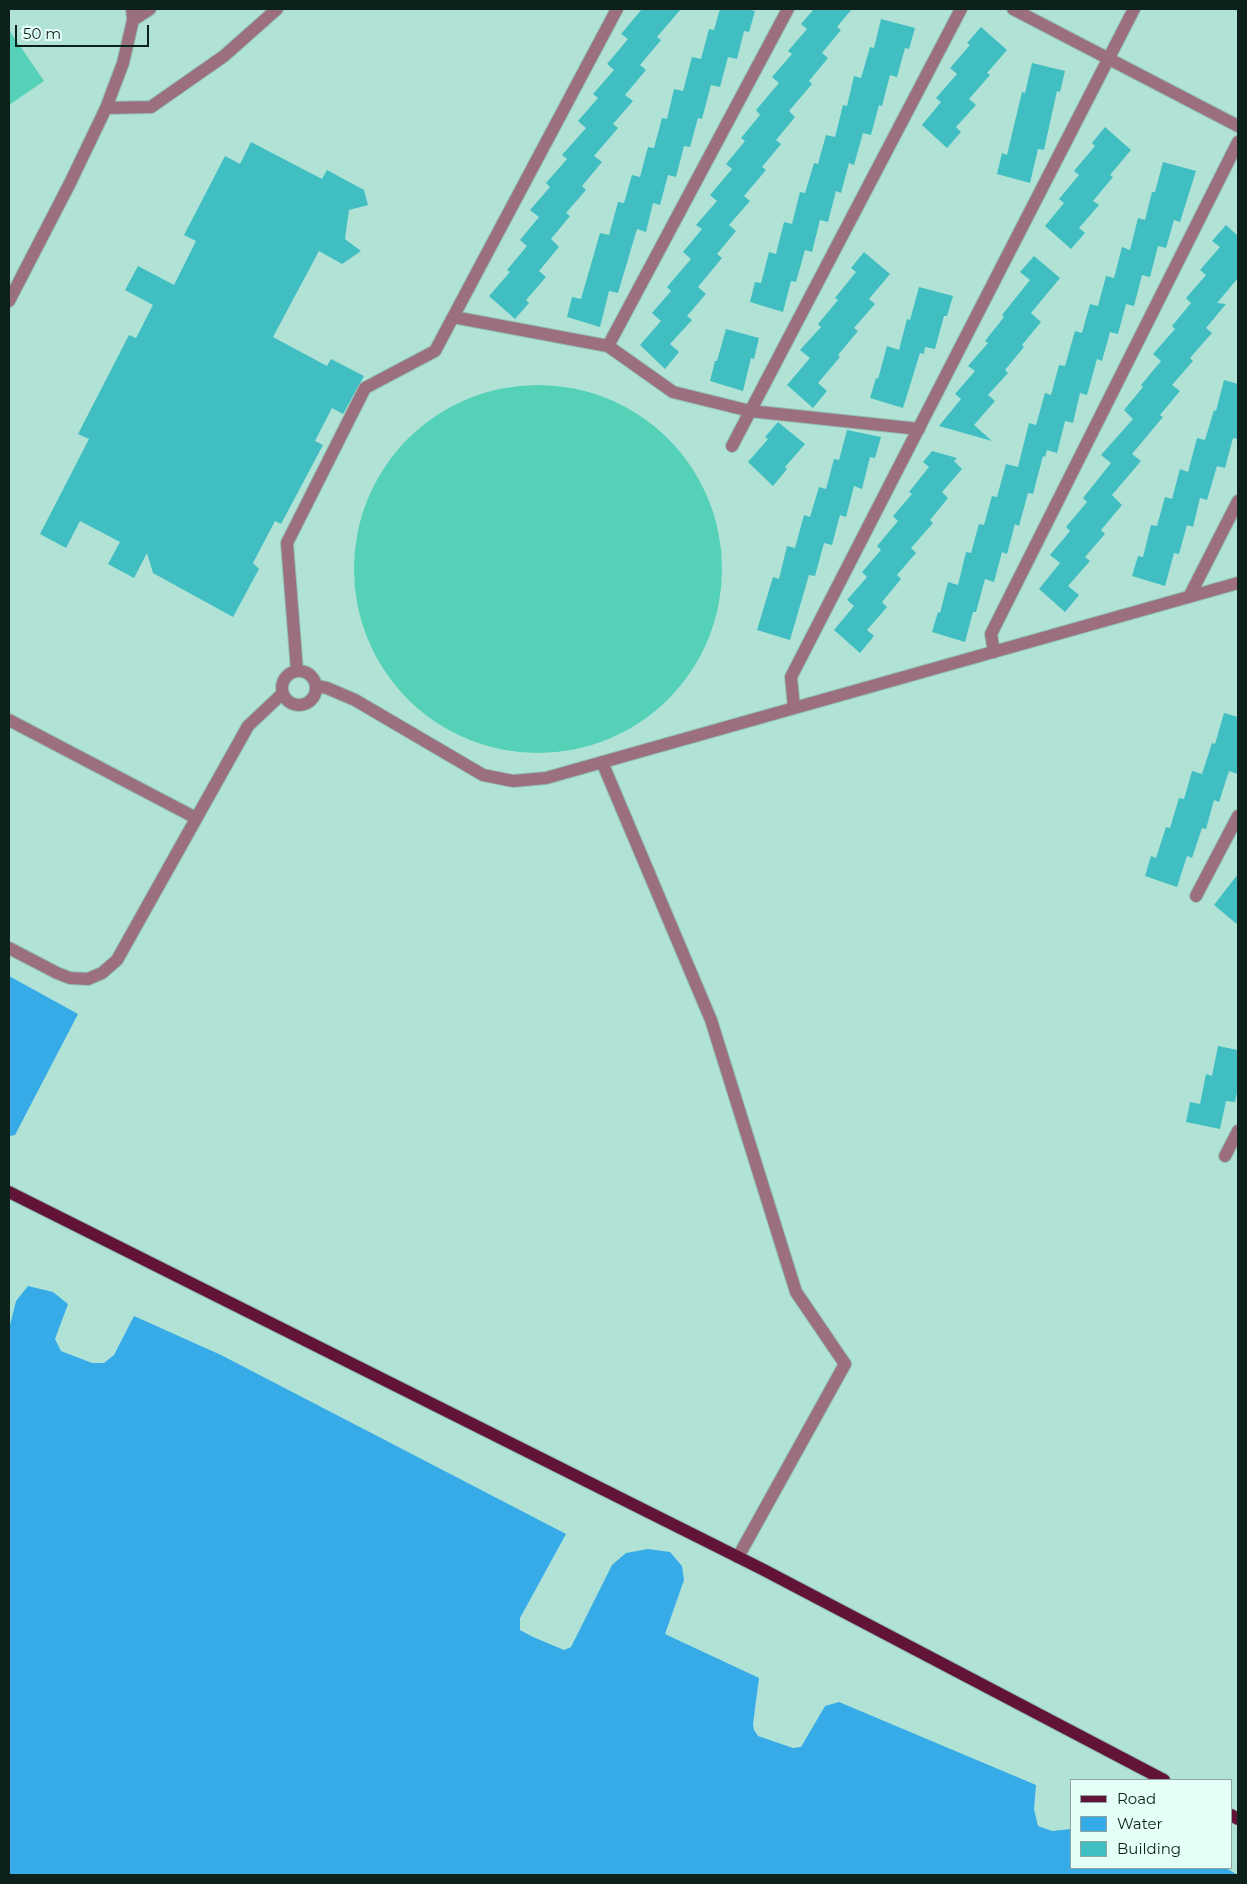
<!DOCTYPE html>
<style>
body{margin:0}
#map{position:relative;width:1247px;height:1884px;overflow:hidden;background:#b0e3d6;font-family:Montserrat,sans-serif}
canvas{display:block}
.frame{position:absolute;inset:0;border:10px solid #0c211c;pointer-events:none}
.legend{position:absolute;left:1070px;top:1779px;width:162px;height:90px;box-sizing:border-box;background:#e5fef7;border:1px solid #8ea69f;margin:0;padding:6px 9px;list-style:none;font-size:15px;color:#0c211c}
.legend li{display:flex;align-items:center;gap:10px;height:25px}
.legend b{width:25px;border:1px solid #8ea69f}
.scale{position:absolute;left:15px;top:25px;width:134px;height:22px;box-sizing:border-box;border:2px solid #0c211c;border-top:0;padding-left:6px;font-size:15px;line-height:18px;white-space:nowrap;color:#0c211c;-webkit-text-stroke:4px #e5fef7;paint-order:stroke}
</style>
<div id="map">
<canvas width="1247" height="1884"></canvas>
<div class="frame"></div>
<ul class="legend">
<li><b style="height:6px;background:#611438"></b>Road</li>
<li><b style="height:14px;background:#37aae8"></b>Water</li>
<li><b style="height:14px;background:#41bec1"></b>Building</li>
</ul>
<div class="scale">50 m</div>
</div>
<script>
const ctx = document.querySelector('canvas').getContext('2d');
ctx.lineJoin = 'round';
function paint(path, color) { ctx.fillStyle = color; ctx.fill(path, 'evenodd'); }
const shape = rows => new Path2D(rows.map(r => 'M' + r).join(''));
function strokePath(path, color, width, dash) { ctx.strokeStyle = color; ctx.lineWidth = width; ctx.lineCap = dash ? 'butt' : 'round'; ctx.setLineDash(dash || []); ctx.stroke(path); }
const green = shape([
 [9,30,44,81,9,105],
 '354 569a184 184 0 1 1 368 0a184 184 0 1 1-368 0Z'
]);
const water = shape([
 [9,976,78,1014,15,1135,9,1136],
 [28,1286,53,1292,68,1304,55,1339,61,1351,92,1363,104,1363,114,1355,134,1316,221,1355,566,1534,520,1618,520,1630,533,1637,564,1650,571,1647,612,1565,626,1553,648,1549,670,1552,682,1566,684,1580,665,1634,759,1678,753,1724,754,1730,758,1736,793,1748,801,1747,825,1706,839,1702,1036,1785,1034,1809,1038,1826,1052,1831,1071,1829,1071,1868,1226,1868,1238,1875,9,1875,9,1329,16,1301]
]);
const building = shape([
 [642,9,681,9,657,37,661,40,640,65,646,70,625,95,633,101,613,124,618,128,594,156,602,162,582,186,586,190,566,213,570,216,551,239,559,247,539,271,546,277,526,300,529,303,515,319,489,296,510,272,507,270,527,246,520,240,539,217,530,210,550,187,546,183,567,159,562,155,586,128,578,121,598,98,593,94,614,70,607,64,628,39,621,34],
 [720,9,745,9,755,11,749,32,744,31,737,59,728,57,720,87,711,85,702,119,698,118,690,147,684,146,676,177,668,175,660,205,653,203,646,232,637,229,618,293,609,291,600,327,567,317,572,297,581,299,600,233,609,235,618,202,624,203,632,175,640,177,648,147,654,148,662,118,667,119,674,89,683,91,692,57,701,59,709,29,714,30],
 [814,9,852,9,837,27,841,30,822,53,828,58,809,81,812,84,789,111,795,117,776,140,781,144,762,167,766,170,744,196,750,201,729,225,736,231,717,254,722,258,698,287,706,294,687,316,692,320,670,344,679,352,665,369,640,345,661,321,652,313,671,291,667,287,691,259,683,252,702,229,696,225,717,201,710,195,732,169,726,164,745,141,741,138,760,115,756,110,779,83,772,77,792,54,788,51,807,29,801,24],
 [881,19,915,28,909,49,905,48,897,77,890,75,882,106,879,105,871,135,863,133,854,165,849,163,841,193,836,191,828,222,820,220,812,252,805,250,796,282,791,281,783,312,750,302,755,282,761,283,769,252,776,254,784,222,792,224,800,192,805,193,814,163,818,164,826,135,835,137,843,105,847,106,854,76,861,78,870,47,874,48],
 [981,27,1007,50,987,73,990,75,969,99,976,105,956,127,961,132,947,148,922,125,941,102,936,98,957,74,950,68,970,45,967,43],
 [1032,63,1065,71,1060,92,1057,91,1044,150,1038,149,1030,183,997,174,1002,153,1007,155,1022,92,1025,93],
 [1105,127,1131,150,1110,175,1113,177,1093,201,1099,205,1079,228,1085,233,1071,249,1045,226,1064,203,1059,199,1079,175,1074,171,1095,146,1092,143],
 [251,142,322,179,327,170,364,190,368,205,349,210,345,239,361,251,342,264,319,251,273,337,327,366,331,359,364,376,343,414,332,408,315,441,323,445,281,524,275,521,253,563,259,569,233,617,153,573,147,553,134,578,108,564,120,542,80,521,66,548,40,534,89,439,78,434,129,335,136,338,153,305,125,290,138,266,174,285,196,241,184,235,225,156,240,164],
 [1163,162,1196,171,1180,222,1174,220,1166,248,1158,246,1150,277,1142,275,1134,306,1126,304,1118,334,1110,332,1102,361,1097,359,1087,395,1080,393,1073,423,1065,421,1057,453,1047,450,1045,457,1043,456,1033,494,1028,493,1019,526,1015,524,1007,554,1002,552,994,582,985,579,976,612,973,612,965,642,932,632,938,612,940,613,948,582,958,585,966,552,971,553,979,524,984,525,992,496,997,497,1006,464,1018,467,1029,423,1036,425,1045,393,1051,395,1059,365,1065,366,1075,331,1082,333,1090,304,1098,306,1106,276,1114,278,1122,247,1130,250,1138,218,1145,220,1152,192,1155,192],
 [1226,225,1238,236,1238,278,1217,303,1226,304,1206,328,1212,333,1190,358,1193,361,1172,385,1180,391,1160,415,1163,417,1132,454,1141,461,1112,495,1122,505,1101,530,1105,534,1085,557,1090,561,1068,586,1079,595,1065,612,1039,589,1060,563,1050,555,1070,531,1066,527,1087,502,1083,498,1111,463,1101,455,1133,419,1124,410,1143,387,1141,385,1161,361,1153,354,1175,329,1172,326,1191,303,1186,298,1206,275,1200,270,1220,247,1212,241],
 [864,252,890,274,869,299,875,304,854,328,858,331,838,355,840,357,818,383,827,391,813,408,787,385,810,358,800,350,821,327,818,324,838,300,835,298,856,272,851,268],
 [1034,256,1060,278,1031,313,1041,322,1022,345,1024,347,1005,370,1008,373,988,395,995,401,974,425,992,441,939,426,961,399,955,394,975,371,968,366,988,343,985,341,1004,317,1002,315,1030,280,1020,272],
 [919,287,953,296,947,316,944,316,935,349,925,347,924,354,920,353,903,408,870,398,876,378,878,379,887,346,899,350,907,319,910,320],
 [726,329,759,338,754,359,751,358,743,391,710,381,715,361,717,361],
 [1224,380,1238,384,1238,439,1233,438,1225,468,1217,466,1207,500,1200,498,1193,527,1187,525,1179,554,1174,553,1165,586,1132,576,1138,556,1143,557,1151,525,1157,526,1165,497,1172,499,1180,469,1188,472,1197,438,1205,440,1214,410,1216,411],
 [778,422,805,444,785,467,787,469,773,486,748,462,768,439,765,437],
 [847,430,881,437,875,458,870,457,862,489,854,486,846,517,840,515,832,545,824,543,815,576,809,575,790,640,757,630,773,577,779,579,787,546,795,548,804,515,810,517,819,487,826,489,834,459,839,460],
 [932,451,957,458,954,461,962,469,942,492,948,498,930,520,933,523,911,548,916,553,897,575,901,579,882,602,887,607,867,630,874,636,860,653,834,630,854,606,847,600,867,577,862,572,881,550,877,546,898,521,893,516,912,494,909,492,929,467,923,462],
 [1224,713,1238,717,1238,774,1229,771,1219,802,1214,800,1206,829,1202,828,1192,858,1187,856,1177,887,1145,876,1151,856,1156,858,1166,827,1170,828,1179,798,1184,799,1192,771,1202,774,1212,743,1215,744],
 [1238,874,1238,925,1214,905],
 [1218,1046,1238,1050,1238,1088,1235,1102,1226,1101,1220,1129,1186,1122,1190,1102,1200,1104,1206,1074,1212,1076]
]);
const minor = shape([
 [1013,9,1238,126],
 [133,20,150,9],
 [106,108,151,107,224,56,277,9],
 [9,301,70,183,106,108,123,63,133,20,132,9],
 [453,317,608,346,673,392,750,411,919,429],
 [608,346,788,9],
 [732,446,961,9],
 [1189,597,1238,501],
 [994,652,991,634,1238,142],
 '282 688a17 17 0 1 1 34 0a17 17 0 1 1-34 0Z',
 [297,671,287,543,365,388,435,351,617,9],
 [317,686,327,688,355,700,483,775,513,781,546,778,1238,583],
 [794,708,791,677,1134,9],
 [9,720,196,818],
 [602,762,711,1020,796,1292,845,1364,738,1557],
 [1196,896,1238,816],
 [9,948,57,973,70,978,88,979,102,973,117,960,248,726,283,693],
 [1225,1156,1238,1131]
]);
const major = shape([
 [9,1192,762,1569,1164,1780],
 [1231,1815,1238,1819]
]);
paint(green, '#55d1b8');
paint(water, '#37aae8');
paint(building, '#41bec1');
strokePath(minor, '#92c0b5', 14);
strokePath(major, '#92c0b5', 14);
strokePath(minor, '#9c6f7e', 12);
strokePath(major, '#611438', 12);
</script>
